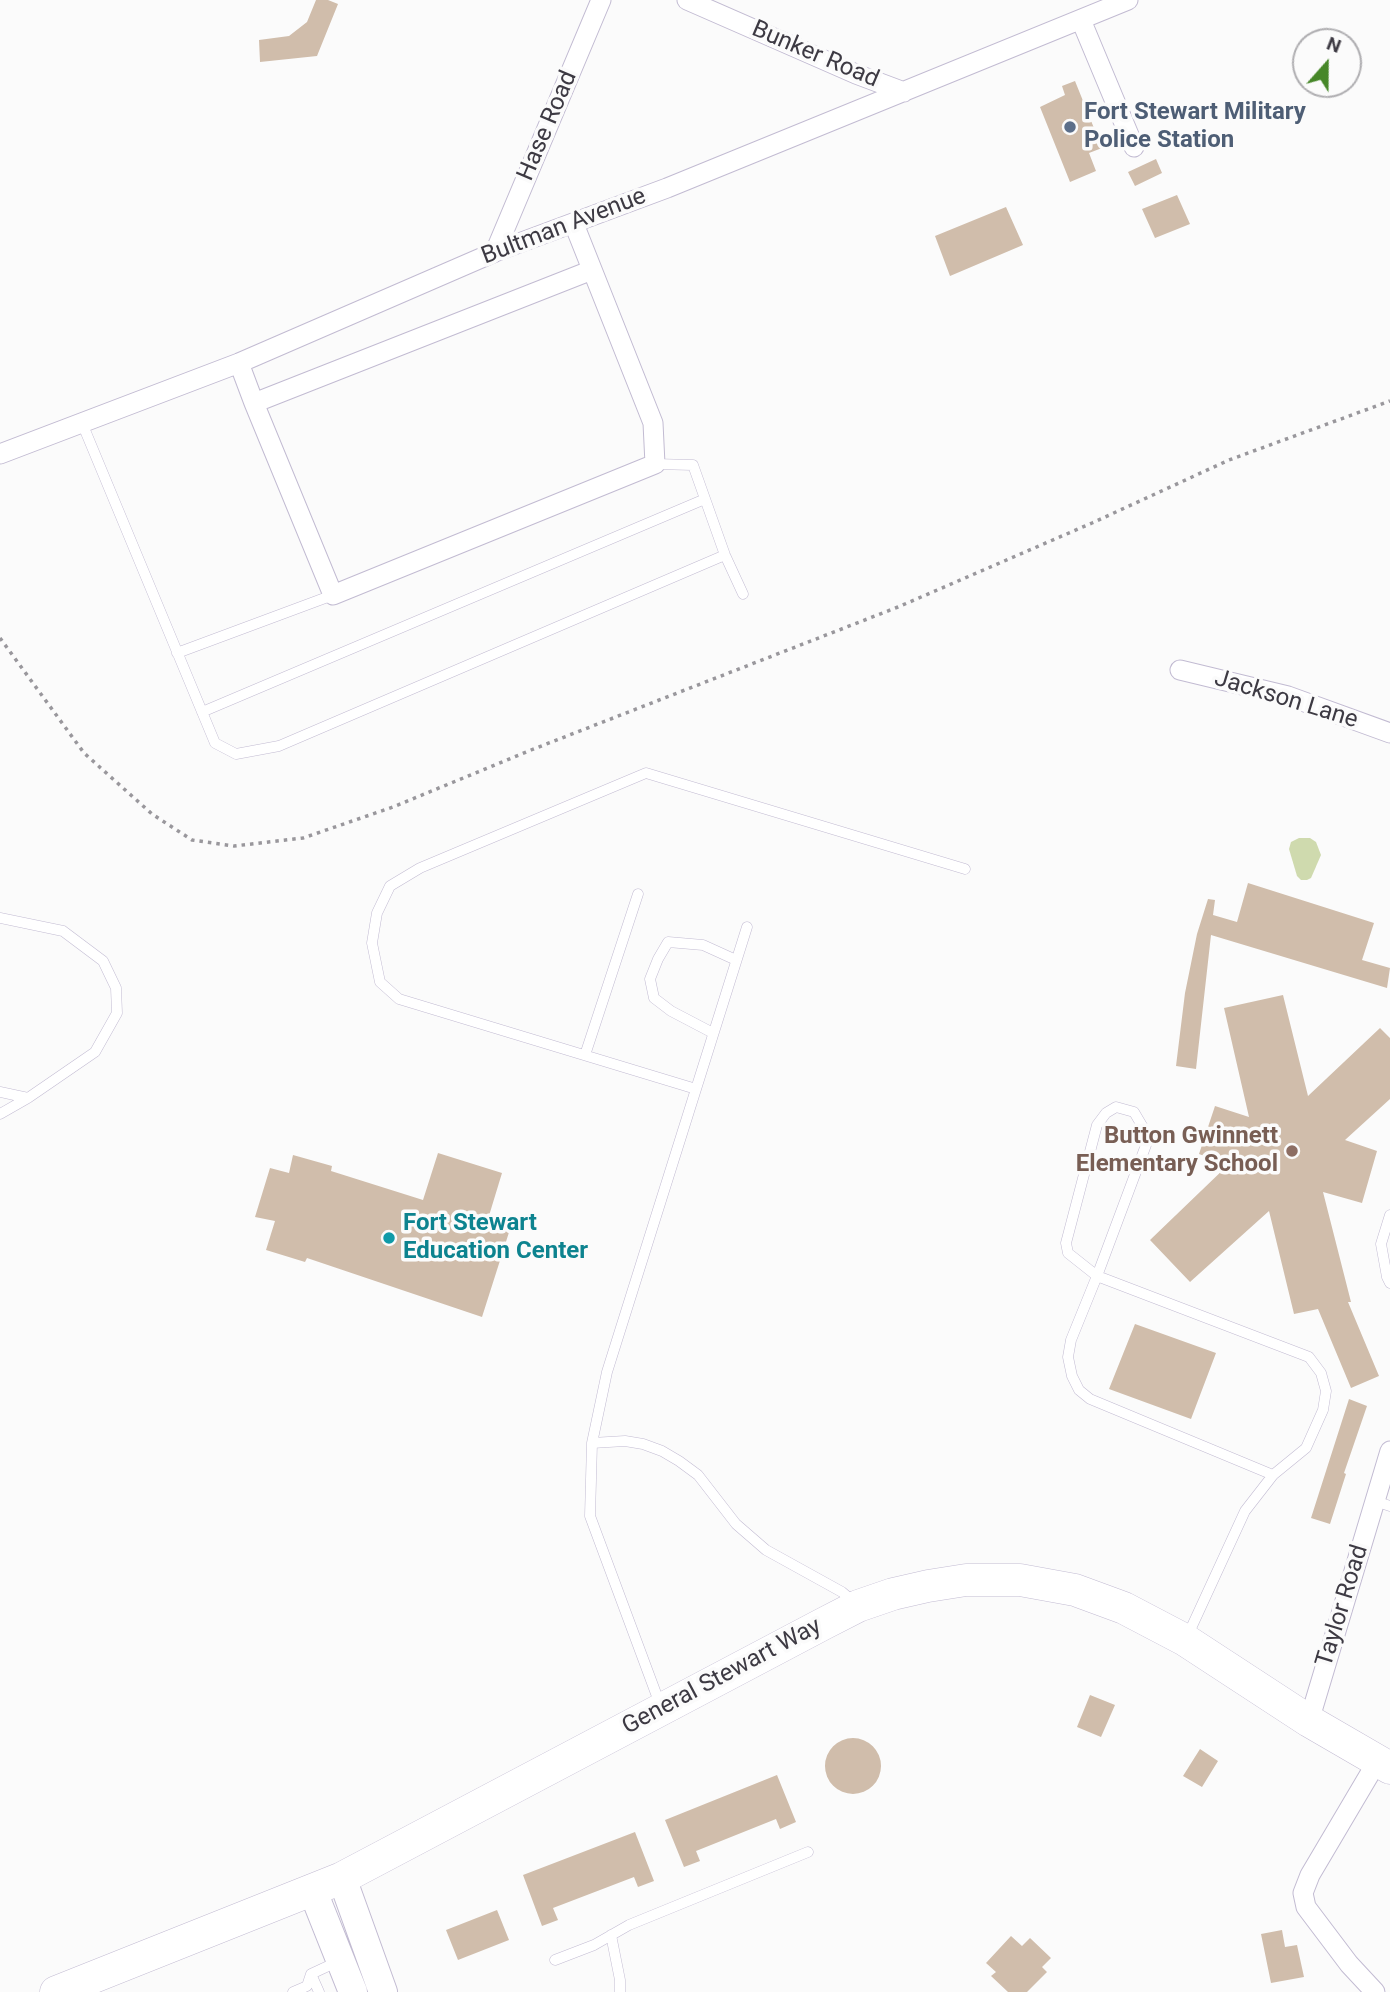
<!DOCTYPE html>
<style>
body{margin:0}
#map{position:relative;width:1390px;height:1992px;overflow:hidden;background:#fbfbfb;font-family:Roboto,sans-serif}
canvas{display:block}
.north{position:absolute;left:1292px;top:28px;width:70px;height:70px;box-sizing:border-box;background:#fbfbfb;border:2px solid #afaeb1;border-radius:50%;rotate:21deg;font-size:19px;font-weight:700;line-height:28px;text-align:center;color:#3d3a43}
.north::after{content:'';display:block;margin:auto;width:24px;height:32px;background:#468728;clip-path:polygon(50% 0,100% 100%,50% 72%,0 100%)}
</style>
<div id="map">
<canvas width="1390" height="1992"></canvas>
<div class="north">N</div>
</div>
<script>
const ctx = document.querySelector('canvas').getContext('2d');
ctx.lineJoin = 'round';
function paint(path, color) { ctx.fillStyle = color; ctx.fill(path, 'evenodd'); }
const shape = rows => new Path2D(rows.map(r => 'M' + r).join(''));
function strokePath(path, color, width, dash) { ctx.strokeStyle = color; ctx.lineWidth = width; ctx.lineCap = dash ? 'butt' : 'round'; ctx.setLineDash(dash || []); ctx.stroke(path); }
function drawText(font, color, halo, rows, align = 'center') {
  ctx.font = font + ' Roboto,sans-serif'; ctx.lineWidth = 7; ctx.setLineDash([]); ctx.textBaseline = 'middle'; ctx.strokeStyle = halo; ctx.fillStyle = color; for (const [text, x, y, turn = 0] of rows) {
    ctx.save(); ctx.translate(x, y); ctx.rotate((+turn || 0) * Math.PI / 180); ctx.textAlign = isNaN(turn) ? turn : align; if (halo) ctx.strokeText(text, 0, 0); ctx.fillText(text, 0, 0); ctx.restore();
  }
}
const green = shape([
 [1299,838,1310,838,1316,842,1321,855,1311,878,1307,880,1301,880,1297,876,1289,849,1291,842]
]);
const building = shape([
 [316,0,328,0,338,4,317,56,260,62,259,40,289,36,307,22],
 [1075,81,1102,148,1089,153,1096,171,1070,182,1040,107,1065,95,1062,86],
 [1156,159,1162,173,1135,186,1128,172],
 [1177,195,1190,224,1155,238,1142,209],
 [1006,207,1023,245,950,276,935,236],
 [1248,883,1374,923,1362,960,1390,968,1387,988,1211,935,1196,1069,1176,1066,1185,993,1197,934,1208,899,1215,900,1213,915,1237,922],
 [1283,995,1308,1096,1380,1028,1390,1038,1390,1099,1345,1140,1377,1151,1362,1203,1323,1192,1351,1302,1348,1302,1379,1376,1351,1388,1318,1309,1294,1314,1269,1211,1190,1282,1150,1240,1228,1165,1199,1154,1215,1106,1249,1117,1224,1008],
 [438,1153,502,1173,488,1219,511,1226,482,1317,307,1258,305,1262,266,1250,275,1221,255,1217,270,1168,289,1173,293,1155,332,1166,331,1171,423,1200],
 [1135,1324,1216,1353,1191,1419,1109,1389],
 [1349,1399,1367,1406,1344,1473,1346,1474,1330,1524,1311,1518],
 [1090,1695,1115,1705,1101,1737,1077,1727],
 '825 1766a28 28 0 1 1 56 0a28 28 0 1 1-56 0Z',
 [1200,1749,1218,1761,1202,1787,1183,1776],
 [777,1775,796,1822,780,1829,776,1819,696,1851,700,1861,684,1867,665,1820],
 [635,1832,654,1881,638,1887,634,1877,553,1908,558,1920,542,1926,523,1875],
 [497,1910,509,1940,458,1960,446,1930],
 [1282,1930,1285,1947,1297,1945,1304,1977,1271,1983,1261,1934],
 [1011,1936,1022,1946,1030,1938,1051,1958,1042,1967,1047,1972,1027,1992,1008,1992,991,1976,996,1972,986,1963]
]);
const path = shape([
 [0,638,84,753,152,814,192,840,234,846,303,838,393,807,531,750,898,607,1092,523,1229,460,1390,401]
]);
const lane = shape([
 [82,423,215,743,236,754,279,746,725,555],
 [655,464,693,465,725,555,743,594],
 [177,653,333,595],
 [202,712,705,499],
 [0,918,63,931,103,961,116,988,117,1013,95,1052,28,1098,0,1114],
 [713,1033,671,1011,654,998,650,979,658,959,668,942,703,945,736,960],
 [585,1055,638,894],
 [696,1089,399,999,380,982,372,943,377,913,390,886,420,868,646,773,965,869],
 [0,1092,28,1098],
 [1390,1215,1381,1244,1387,1277,1390,1283],
 [592,1443,625,1441,643,1444,662,1451,679,1461,698,1475,736,1524,766,1550,842,1592,855,1603],
 [1375,1501,1390,1506],
 [1187,1637,1245,1511,1273,1475,1306,1448,1323,1410,1326,1391,1321,1373,1309,1357,1097,1276,1068,1253,1066,1243,1097,1125,1106,1113,1116,1107,1134,1112,1144,1129,1146,1145,1097,1276,1071,1340,1068,1357,1072,1376,1079,1390,1090,1399,1273,1475],
 [661,1707,590,1516,592,1443,607,1372,747,927],
 [611,1935,620,1980,620,1992],
 [555,1960,594,1945,629,1925,808,1852],
 [311,1974,319,1992],
 [293,1992,307,1986,311,1974,339,1961]
]);
const street = shape([
 [687,0,856,74,904,92],
 [1081,20,1134,147],
 [495,252,601,0],
 [239,363,254,403,592,270],
 [254,403,333,595,655,464,653,423,574,224],
 [0,454,239,363,495,252,667,188,1128,0],
 [1180,670,1288,696,1390,733],
 [1309,1721,1390,1451],
 [1375,1992,1349,1964,1306,1907,1303,1893,1310,1875,1378,1760]
]);
const secondary = shape([
 [342,1878,383,1992],
 [312,1889,353,1992]
]);
const primary = shape([
 [56,1992,342,1878,823,1624,858,1606,893,1594,928,1586,966,1580,1020,1580,1075,1590,1124,1608,1185,1640,1309,1721,1390,1768]
]);
const markers = [
 [1070,127,7,"#5c6f8a"],
 [1292,1151,7,"#8d6e63"],
 [389,1238,7,"#0f9aa8"]
];
const streetNames = [
 ["Bunker Road",815,55,23],
 ["Hase Road",548,126,-67],
 ["Bultman Avenue",564,227,-21],
 ["Jackson Lane",1286,700,17],
 ["Taylor Road",1343,1606,-73],
 ["General Stewart Way",722,1677,-28]
];
const serviceNames = [
 ["Fort Stewart Military",1084,113],
 ["Police Station",1084,141]
];
const educationNames = [
 ["Button Gwinnett",1278,1137],
 ["Elementary School",1278,1165]
];
const cultureNames = [
 ["Fort Stewart",403,1224],
 ["Education Center",403,1252]
];
paint(green, '#cfdaae');
paint(building, '#d0bdab');
strokePath(lane, '#c2bbd2', 11);
strokePath(street, '#c2bbd2', 21);
strokePath(secondary, '#c2bbd2', 30);
strokePath(primary, '#c2bbd2', 33);
strokePath(path, '#99979c', 3.5, [3.5, 5]);
strokePath(lane, '#fff', 10);
strokePath(street, '#fff', 19);
strokePath(secondary, '#fff', 28);
strokePath(primary, '#fff', 32);
for (const [x, y, r, color] of markers) { const dot = new Path2D(); dot.arc(x, y, r, 0, 2 * Math.PI); ctx.fillStyle = color; ctx.fill(dot); strokePath(dot, '#fbfbfb', 2.5); }
drawText('24px', '#3d3a43', '#fbfbfb', streetNames);
drawText('bold 24px', '#4e5e75', '#fbfbfb', serviceNames, 'left');
drawText('bold 24px', '#785e54', '#fbfbfb', educationNames, 'right');
drawText('bold 24px', '#0d838f', '#fbfbfb', cultureNames, 'left');
</script>
